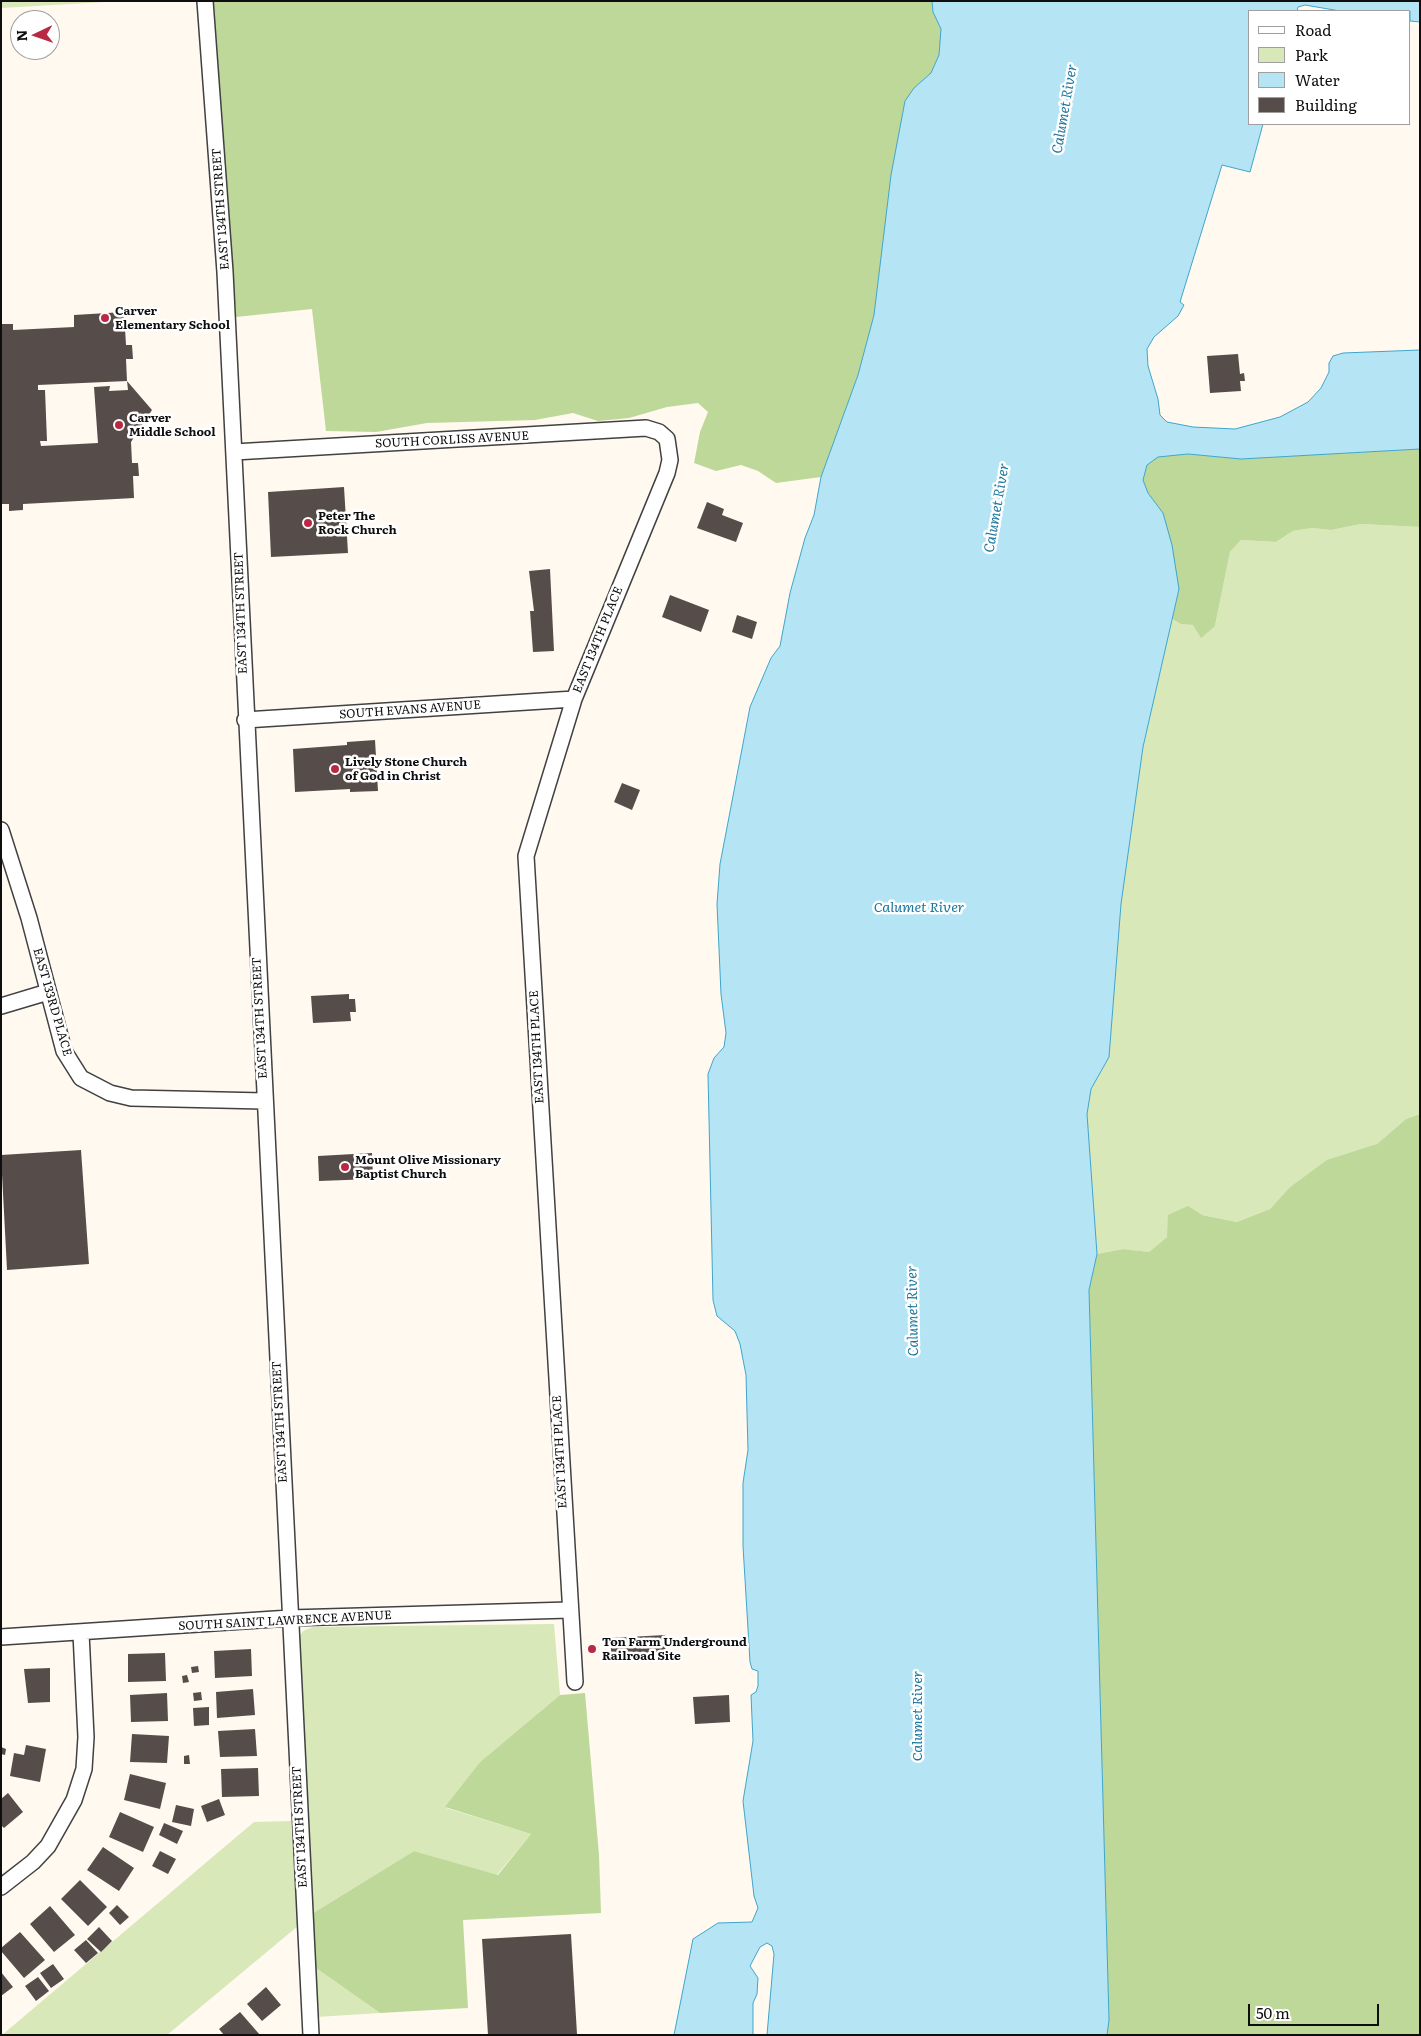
<!DOCTYPE html>
<style>
body{margin:0}
#map{position:relative;width:1421px;height:2036px;overflow:hidden;background:#fff9ef;font-family:Literata,serif}
canvas{display:block}
.frame{position:absolute;inset:0;border:2px solid #0e0e0e;pointer-events:none}
.legend{position:absolute;left:1248px;top:10px;width:162px;height:115px;box-sizing:border-box;background:#fff;border:1px solid #9f9f9f;margin:0;padding:6px 9px;list-style:none;font-size:15px;color:#0e0e0e}
.legend li{display:flex;align-items:center;gap:10px;height:25px}
.legend b{width:25px;border:1px solid #9f9f9f}
.north{position:absolute;left:10px;top:10px;width:50px;height:50px;box-sizing:border-box;background:#fff;border:1px solid #9f9f9f;border-radius:50%;rotate:267deg;font-size:14px;font-weight:700;line-height:20px;text-align:center;color:#0e0e0e}
.north::after{content:'';display:block;margin:auto;width:18px;height:22px;background:#ba2944;clip-path:polygon(50% 0,100% 100%,50% 72%,0 100%)}
.scale{position:absolute;left:1248px;top:2004px;width:131px;height:22px;box-sizing:border-box;border:2px solid #0e0e0e;border-top:0;padding-left:6px;font-size:15px;line-height:18px;white-space:nowrap;color:#0e0e0e;-webkit-text-stroke:4px #fff;paint-order:stroke}
</style>
<div id="map">
<canvas width="1421" height="2036"></canvas>
<div class="frame"></div>
<ul class="legend">
<li><b style="height:6px;background:#fff"></b>Road</li>
<li><b style="height:14px;background:#d8e8b9"></b>Park</li>
<li><b style="height:14px;background:#b5e5f5"></b>Water</li>
<li><b style="height:14px;background:#564d4a"></b>Building</li>
</ul>
<div class="north">N</div>
<div class="scale">50 m</div>
</div>
<script>
const ctx = document.querySelector('canvas').getContext('2d');
ctx.lineJoin = 'round';
function paint(path, color) { ctx.fillStyle = color; ctx.fill(path, 'evenodd'); }
const shape = rows => new Path2D(rows.map(r => 'M' + r).join(''));
function strokePath(path, color, width, dash) { ctx.strokeStyle = color; ctx.lineWidth = width; ctx.lineCap = dash ? 'butt' : 'round'; ctx.setLineDash(dash || []); ctx.stroke(path); }
function drawText(font, color, halo, rows, align = 'center') {
  ctx.font = font + ' Literata,serif'; ctx.lineWidth = 5; ctx.setLineDash([]); ctx.textBaseline = 'middle'; ctx.strokeStyle = halo; ctx.fillStyle = color; for (const [text, x, y, turn = 0] of rows) {
    ctx.save(); ctx.translate(x, y); ctx.rotate((+turn || 0) * Math.PI / 180); ctx.textAlign = isNaN(turn) ? turn : align; if (halo) ctx.strokeText(text, 0, 0); ctx.fillText(text, 0, 0); ctx.restore();
  }
}
const green = shape([
 [1,1,123,1,1,8],
 [1361,524,1420,527,1420,1114,1406,1119,1377,1144,1356,1152,1289,1188,1270,1209,1237,1222,1202,1215,1167,1237,1149,1252,1123,1249,1097,1254,1087,1114,1091,1089,1109,1057,1121,904,1143,747,1172,619,1181,624,1215,626,1230,552,1241,540,1276,542,1293,531,1312,528,1331,530],
 [554,1624,560,1695,480,1762,446,1808,531,1834,497,1875,414,1851,310,1915,297,1641,303,1631,313,1627],
 [291,1821,298,1926,167,2035,2,2035,254,1822],
 [313,1966,380,2013,316,2017]
]);
const forest = shape([
 [213,1,932,1,933,12,941,29,939,55,931,73,914,88,905,101,891,175,874,315,858,375,821,477,776,483,758,471,741,465,716,471,694,463,700,432,708,412,698,403,667,407,629,418,598,421,573,413,535,420,427,423,376,432,326,431,312,309,236,317],
 [1420,449,1420,527,1361,524,1331,530,1312,528,1293,531,1276,542,1241,540,1230,552,1215,626,1201,638,1193,625,1181,624,1172,619,1179,589,1163,513,1148,493,1143,480,1147,465,1157,457,1188,454,1241,459],
 [1420,1114,1420,2035,1107,2035,1109,2020,1089,1290,1097,1254,1123,1249,1149,1252,1167,1237,1168,1215,1188,1206,1202,1215,1237,1222,1270,1209,1289,1188,1327,1160,1377,1144,1406,1119],
 [585,1693,599,1855,601,1913,463,1920,468,2008,380,2013,313,1966,310,1915,414,1851,498,1875,531,1834,445,1807,480,1762,560,1695]
]);
const water = shape([
 [932,1,1420,1,1420,22,1410,21,1410,11,1340,11,1305,5,1298,7,1297,11,1250,11,1250,124,1263,124,1250,172,1222,165,1180,302,1184,305,1178,316,1154,337,1147,349,1148,366,1158,399,1160,415,1167,422,1193,427,1235,429,1280,417,1308,402,1321,388,1329,372,1329,363,1333,356,1343,353,1420,350,1420,449,1241,459,1188,454,1158,457,1147,465,1143,480,1148,493,1163,513,1172,545,1179,589,1143,747,1121,904,1109,1057,1091,1089,1087,1114,1097,1254,1089,1290,1109,2020,1107,2035,767,2035,774,1954,772,1946,767,1943,760,1947,750,1966,758,1978,757,1994,753,2003,753,2035,674,2035,693,1939,718,1923,752,1922,758,1908,754,1896,743,1801,753,1741,751,1695,756,1692,758,1686,758,1671,752,1669,750,1662,743,1546,743,1483,748,1450,746,1375,740,1344,735,1331,717,1316,713,1300,708,1074,714,1058,724,1047,726,1033,721,994,717,904,720,864,750,707,771,658,780,646,790,593,805,538,814,515,821,477,858,375,874,315,891,175,905,101,914,88,931,73,939,55,941,29,933,12,932,1]
]);
const building = shape([
 [124,312,126,345,132,345,133,359,126,359,127,381,152,410,131,442,132,463,138,463,139,476,133,476,134,498,23,504,23,510,9,511,9,504,1,504,1,324,13,324,13,330,74,327,74,315],
 [127,381,128,390,109,391,110,386,94,387,98,443,41,446,40,441,47,441,45,390,38,390,38,385],
 [1238,354,1240,374,1244,373,1245,381,1240,381,1241,391,1210,393,1207,356],
 [344,487,348,553,271,557,268,492],
 [707,502,724,509,722,515,743,523,736,542,697,528],
 [550,569,554,651,533,652,530,611,534,611,529,571],
 [670,595,709,610,701,632,662,617],
 [737,615,757,622,752,639,732,632],
 [375,740,378,791,350,792,350,789,295,792,293,749,347,745,347,742],
 [622,783,640,790,632,810,614,802],
 [349,994,349,999,355,999,356,1012,350,1012,351,1021,313,1023,311,996],
 [81,1150,89,1264,7,1270,1,1155],
 [372,1153,373,1179,319,1181,318,1156],
 [665,1635,666,1657,612,1660,610,1638],
 [251,1649,252,1676,215,1678,214,1651],
 [165,1653,166,1681,128,1682,128,1654],
 [198,1666,199,1672,192,1673,191,1667],
 [50,1668,50,1702,28,1703,24,1669],
 [187,1675,189,1682,183,1683,182,1676],
 [253,1689,255,1715,217,1718,216,1692],
 [201,1692,202,1700,194,1701,193,1693],
 [167,1693,168,1721,131,1722,130,1695],
 [729,1695,730,1722,695,1724,693,1697],
 [209,1707,209,1725,194,1726,193,1708],
 [255,1729,257,1756,220,1757,218,1731],
 [132,1734,169,1736,167,1763,130,1762],
 [26,1745,46,1749,40,1782,10,1776,14,1753,24,1755],
 [1,1747,6,1749,5,1755,1,1754],
 [189,1755,190,1764,184,1764,184,1756],
 [258,1768,259,1796,222,1797,221,1769],
 [130,1774,166,1783,160,1809,124,1800],
 [8,1793,23,1812,4,1828,1,1825,1,1799],
 [219,1799,225,1815,207,1822,201,1806],
 [176,1805,194,1809,191,1826,172,1822],
 [120,1812,154,1827,143,1852,109,1837],
 [164,1823,183,1831,177,1844,159,1835],
 [103,1847,134,1868,119,1891,87,1870],
 [160,1851,176,1859,168,1874,152,1866],
 [80,1880,107,1907,88,1926,61,1899],
 [117,1905,129,1917,120,1925,109,1913],
 [50,1906,75,1935,54,1952,30,1924],
 [99,1927,112,1941,101,1952,87,1939],
 [20,1932,45,1960,24,1978,1,1951,1,1948],
 [571,1934,577,2034,488,2035,482,1939],
 [86,1940,98,1953,86,1963,74,1950],
 [53,1964,64,1979,51,1988,40,1973],
 [1,1972,13,1987,1,1996],
 [38,1977,49,1991,36,2001,25,1986],
 [266,1987,281,2005,262,2021,247,2004],
 [240,2012,260,2035,224,2035,219,2029]
]);
const minor = shape([
 [205,1,225,272,311,2035],
 [234,452,646,428,659,432,667,439,670,460,667,473,574,699,526,856,575,1682],
 [245,720,574,699],
 [1,830,29,918,64,1051,81,1078,110,1093,131,1098,264,1101],
 [1,1006,48,992],
 [1,1637,290,1618,569,1610],
 [1,1887,33,1862,48,1846,74,1800,84,1769,86,1737,81,1633]
]);
const markers = [
 [105,318,5,"#ba2944"],
 [119,425,5,"#ba2944"],
 [308,523,5,"#ba2944"],
 [335,769,5,"#ba2944"],
 [345,1167,5,"#ba2944"],
 [592,1649,5,"#ba2944"]
];
const streetNames = [
 ["EAST 134TH STREET",221,209,-94],
 ["SOUTH CORLISS AVENUE",452,440,-3],
 ["EAST 134TH STREET",241,613,-92],
 ["EAST 134TH PLACE",598,640,-68],
 ["SOUTH EVANS AVENUE",410,710,-4],
 ["EAST 133RD PLACE",52,1002,74],
 ["EAST 134TH STREET",260,1018,-93],
 ["EAST 134TH PLACE",537,1047,-93],
 ["EAST 134TH STREET",280,1422,-93],
 ["EAST 134TH PLACE",560,1452,-93],
 ["SOUTH SAINT LAWRENCE AVENUE",285,1621,-3],
 ["EAST 134TH STREET",300,1827,-93]
];
const poiNames = [
 ["Carver",115,311],
 ["Elementary School",115,325],
 ["Carver",129,418],
 ["Middle School",129,432],
 ["Peter The",318,516],
 ["Rock Church",318,530],
 ["Lively Stone Church",345,762],
 ["of God in Christ",345,776],
 ["Mount Olive Missionary",355,1160],
 ["Baptist Church",355,1174],
 ["Ton Farm Underground",602,1642],
 ["Railroad Site",602,1656]
];
const waterNames = [
 ["Calumet River",1065,109,-80],
 ["Calumet River",997,508,-80],
 ["Calumet River",919,908],
 ["Calumet River",913,1311,-91],
 ["Calumet River",918,1716,-90]
];
paint(green, '#d8e8b9');
paint(forest, '#bed899');
paint(water, '#b5e5f5');
strokePath(water, '#3ea5ca', 1);
paint(building, '#564d4a');
strokePath(minor, '#414141', 18);
strokePath(minor, '#fff', 15);
for (const [x, y, r, color] of markers) { const dot = new Path2D(); dot.arc(x, y, r, 0, 2 * Math.PI); ctx.fillStyle = color; ctx.fill(dot); strokePath(dot, '#fff', 2); }
drawText('12px', '#0e0e0e', '#fff', streetNames);
drawText('bold 12px', '#0e0e0e', '#fff', poiNames, 'left');
drawText('italic 14px', '#1a759d', '#fff', waterNames);
</script>
